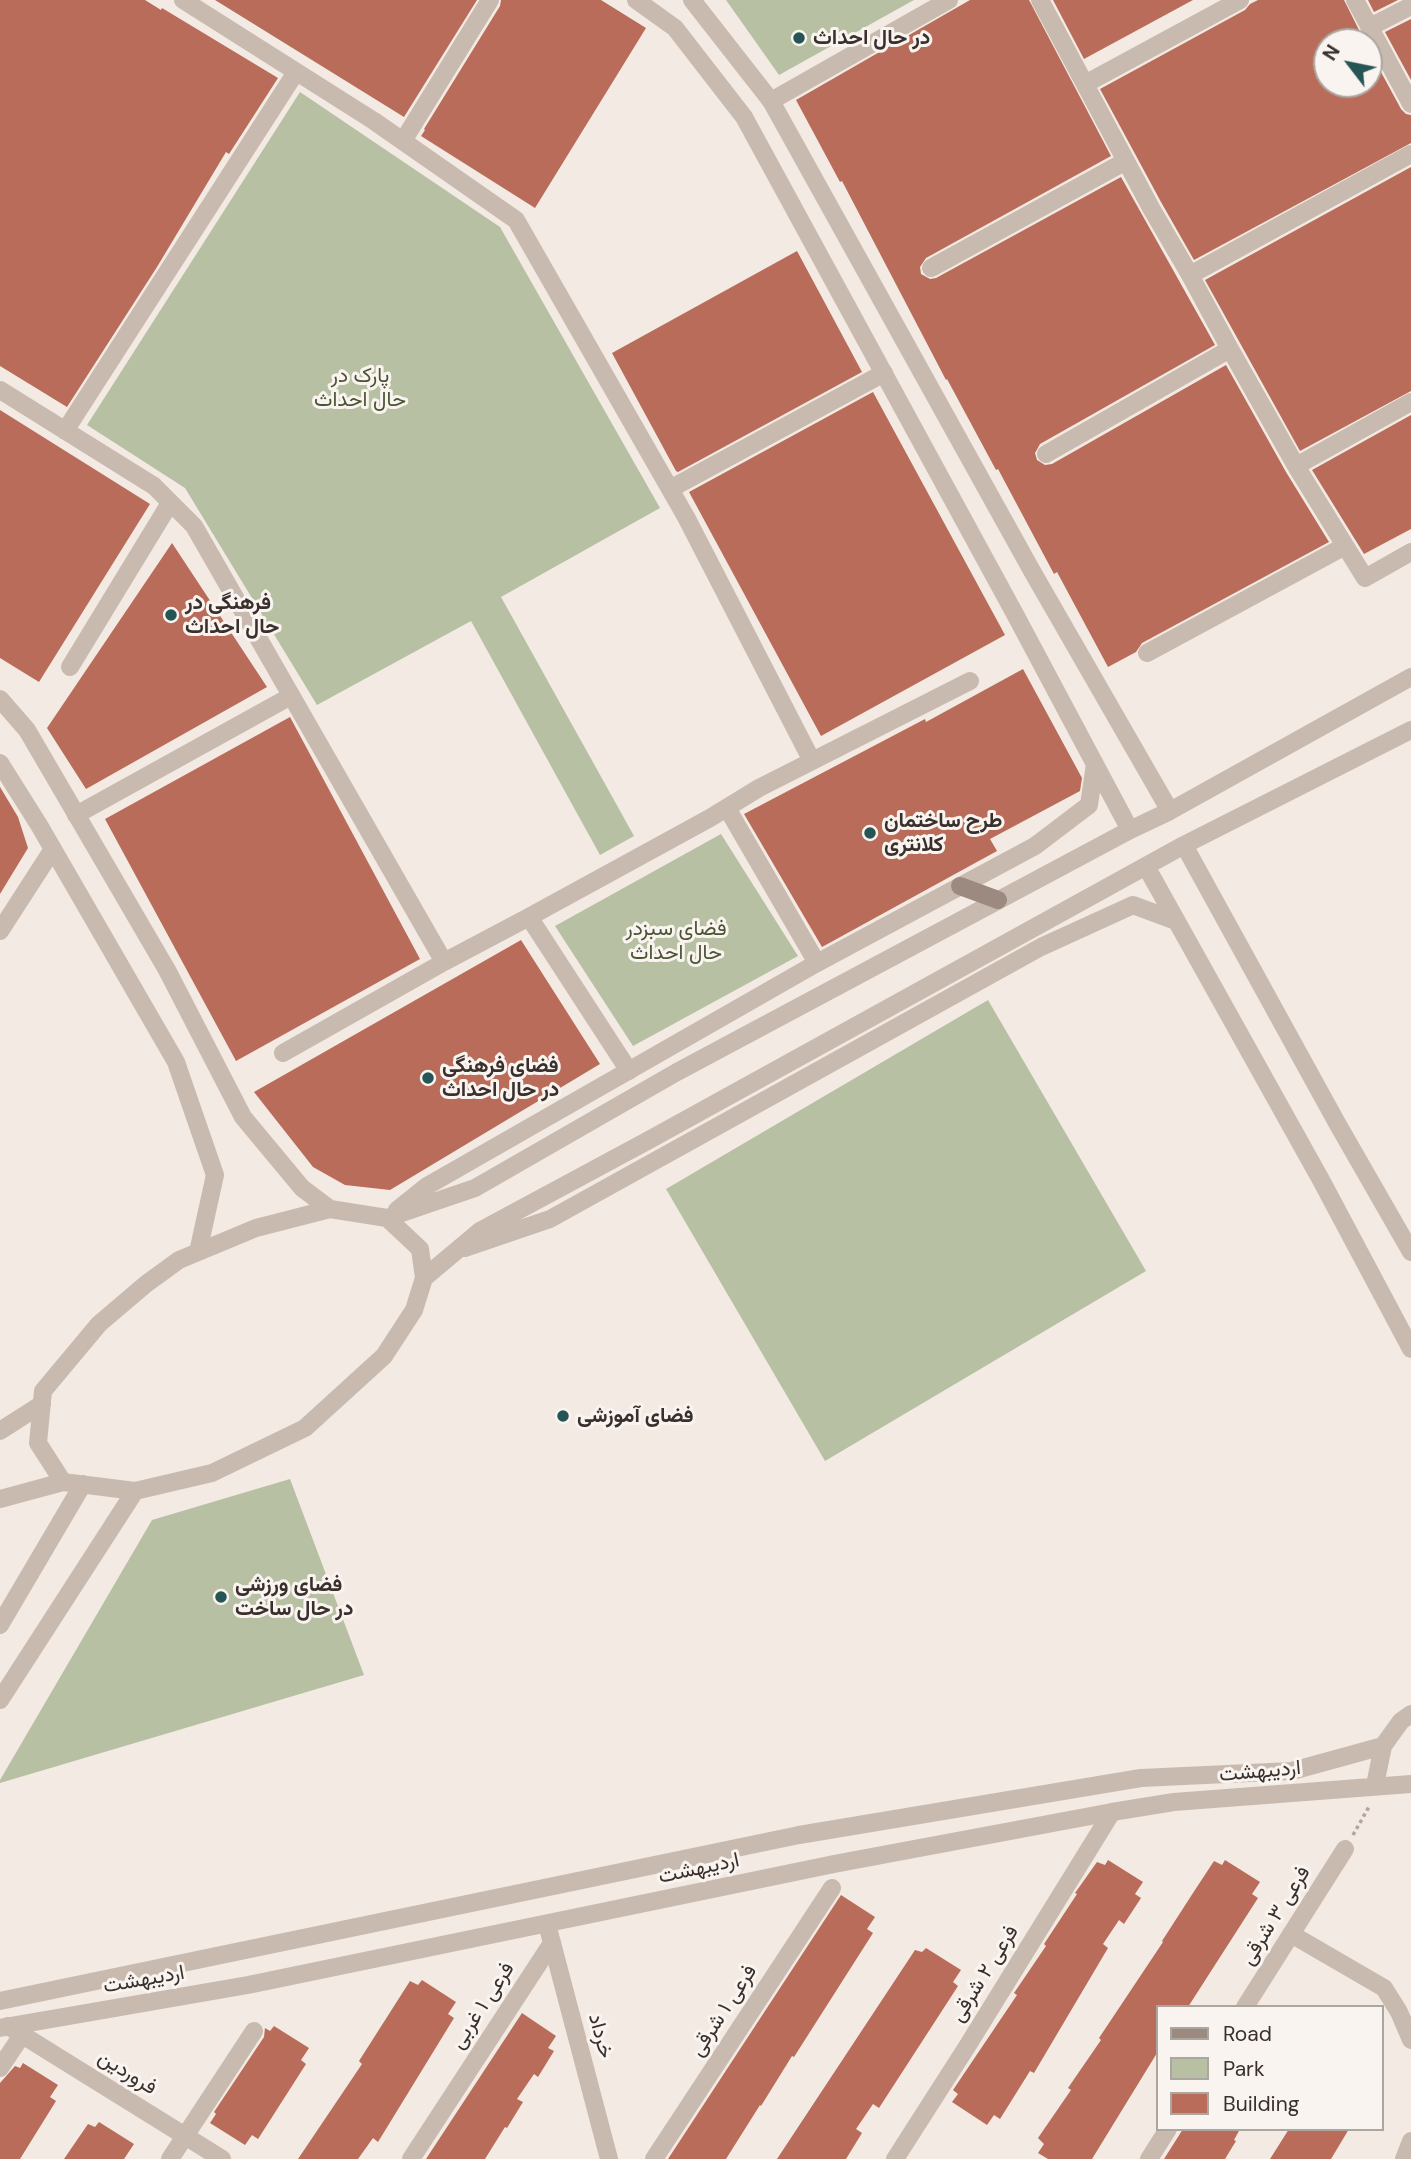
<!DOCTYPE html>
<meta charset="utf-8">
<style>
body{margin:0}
#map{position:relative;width:1411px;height:2159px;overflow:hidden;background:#f2eae3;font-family:"DM Sans",sans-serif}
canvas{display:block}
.legend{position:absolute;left:1156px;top:2005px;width:228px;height:126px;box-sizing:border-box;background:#f9f4ef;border:2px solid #aca6a1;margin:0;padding:9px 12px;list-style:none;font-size:21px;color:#39302d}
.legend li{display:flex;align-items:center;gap:14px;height:35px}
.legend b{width:35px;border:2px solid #aca6a1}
.north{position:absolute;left:1313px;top:28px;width:70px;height:70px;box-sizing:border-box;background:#f9f4ef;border:2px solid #aca6a1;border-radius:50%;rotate:302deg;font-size:19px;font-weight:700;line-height:28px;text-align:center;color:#39302d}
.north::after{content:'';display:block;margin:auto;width:24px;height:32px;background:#265556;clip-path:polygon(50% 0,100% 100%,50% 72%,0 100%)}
</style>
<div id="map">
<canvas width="1411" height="2159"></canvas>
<ul class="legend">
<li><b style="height:9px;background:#9c8a81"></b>Road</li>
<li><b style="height:19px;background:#b8c0a4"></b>Park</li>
<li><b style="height:19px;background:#b96c59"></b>Building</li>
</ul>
<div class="north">N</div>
</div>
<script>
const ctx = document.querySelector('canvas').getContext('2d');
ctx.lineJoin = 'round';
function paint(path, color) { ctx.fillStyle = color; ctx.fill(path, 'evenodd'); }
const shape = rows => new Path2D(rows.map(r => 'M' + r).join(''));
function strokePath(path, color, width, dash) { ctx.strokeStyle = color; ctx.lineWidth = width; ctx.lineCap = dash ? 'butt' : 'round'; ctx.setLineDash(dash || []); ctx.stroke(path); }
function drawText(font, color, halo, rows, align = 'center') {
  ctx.font = font + ' "DM Sans",Vazirmatn,sans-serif'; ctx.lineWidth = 6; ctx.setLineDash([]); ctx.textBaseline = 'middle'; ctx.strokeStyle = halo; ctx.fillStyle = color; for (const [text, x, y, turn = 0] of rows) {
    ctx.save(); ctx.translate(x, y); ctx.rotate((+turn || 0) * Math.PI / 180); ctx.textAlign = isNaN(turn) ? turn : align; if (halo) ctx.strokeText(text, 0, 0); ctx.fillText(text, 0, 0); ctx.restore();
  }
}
const green = shape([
 [726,0,914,0,779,75],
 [300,92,500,227,660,508,501,597,634,836,600,855,471,621,317,705,185,488,87,425],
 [721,834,798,956,633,1046,555,926],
 [988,1000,1146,1271,825,1461,666,1189],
 [290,1479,364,1675,0,1783,0,1780,152,1520]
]);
const building = shape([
 [0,0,145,0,161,10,162,8,278,78,229,154,226,152,157,267,67,407,0,366],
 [215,0,477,0,404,117],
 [501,0,601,0,646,28,535,208,421,136,425,130,424,129,500,6],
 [970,0,1029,0,1111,156,926,258,920,267,921,274,930,279,936,278,1121,177,1215,345,1040,444,1035,453,1037,460,1045,465,1052,464,1226,365,1286,472,1329,542,1142,643,1136,652,1108,667,1057,572,1054,574,998,469,996,470,947,379,946,380,842,181,840,182,796,100],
 [1053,0,1193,0,1084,59],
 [1258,0,1344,0,1365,42,1327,42,1327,84,1369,84,1369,50,1401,109,1406,114,1411,115,1411,143,1194,260,1161,202,1100,89,1245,10,1250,4],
 [1368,0,1398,0,1374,12],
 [1411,19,1411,80,1385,32],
 [1411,167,1411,391,1300,451,1205,280],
 [797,251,862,372,678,472,676,471,612,353],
 [873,392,1005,635,821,736,689,492],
 [0,410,150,504,39,682,0,658],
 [1411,415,1411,529,1364,554,1312,470],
 [172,543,267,687,86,789,47,728],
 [1023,669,1082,778,1080,791,990,839,997,851,822,947,744,814,925,719,926,722],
 [290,717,420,959,236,1061,105,819],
 [0,787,18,817,28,848,0,894],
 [521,940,600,1064,390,1190,345,1185,313,1167,254,1092],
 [1108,1860,1143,1882,1135,1894,1141,1898,1124,1924,1119,1920,1103,1944,1108,1948,1034,2073,1030,2071,1000,2119,994,2115,987,2125,952,2102,958,2094,953,2090,1017,1995,1014,1993,1046,1946,1044,1944,1077,1894,1075,1893,1097,1862,1105,1865],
 [1225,1860,1260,1882,1252,1894,1258,1898,1188,2007,1157,2007,1157,2053,1092,2159,1048,2159,1038,2153,1044,2144,1038,2138,1071,2090,1068,2088,1101,2040,1099,2038,1163,1942,1162,1941,1193,1893,1214,1861,1222,1865],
 [841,1895,875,1917,867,1929,873,1933,794,2057,792,2056,761,2106,760,2105,726,2159,668,2159],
 [926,1948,961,1970,953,1982,958,1986,879,2108,873,2104,856,2129,862,2133,846,2159,777,2159,915,1950,922,1952],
 [422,1980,456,2002,448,2014,454,2018,378,2142,373,2138,358,2159,298,2159,362,2064,359,2061,410,1981,418,1985],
 [522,2013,556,2036,548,2048,554,2051,538,2077,534,2074,517,2099,523,2102,507,2128,505,2127,485,2159,426,2159],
 [274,2026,309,2048,301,2060,306,2064,258,2139,252,2135,245,2145,210,2123,216,2114,214,2112,264,2037,265,2028,270,2031],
 [23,2063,58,2085,50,2097,56,2101,20,2159,0,2159,0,2083,15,2066,20,2068],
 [99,2122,134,2144,124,2159,64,2159,88,2124,95,2127],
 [1183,2129,1240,2129,1234,2140,1236,2141,1225,2159,1164,2159],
 [1289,2129,1349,2129,1331,2159,1270,2159]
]);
const path = shape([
 [1353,1835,1370,1805]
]);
const minor = shape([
 [183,0,374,121,516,220,686,517,812,761],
 [1040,0,1151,208,1190,275,1230,349,1296,466,1365,578,1411,552],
 [1355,0,1411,104],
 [1370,27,1411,6],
 [1085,84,1240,0],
 [771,101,949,0],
 [403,141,490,0],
 [931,268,1126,161],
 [1190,275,1411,154],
 [0,390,154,486,194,526,444,962],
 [65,431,296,72],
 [1046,454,1230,349],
 [1296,466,1411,402],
 [670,489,884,373],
 [1147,653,1345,546],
 [70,667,170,503],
 [727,808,817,963],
 [76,815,291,696],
 [529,917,629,1071],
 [0,931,53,849],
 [283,1053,444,962,529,917,710,818,759,788,970,681],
 [1291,1934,1384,1988,1399,2012,1411,2040],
 [1245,2007,1345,1849],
 [8,2026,222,2159],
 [0,2068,22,2035],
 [170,2159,254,2031],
 [411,2159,552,1943],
 [654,2159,832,1888],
 [895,2159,968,2045,1112,1812],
 [1149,2159,1168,2129],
 [1404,2159,1411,2141]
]);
const tertiary = shape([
 [636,0,675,28,744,117,1016,616,1130,830],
 [692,0,771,101,1032,571,1170,811],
 [0,699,27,730,167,970,243,1117,302,1188,330,1209],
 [0,763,39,825,176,1062,215,1175,198,1252],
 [1184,845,1337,1123,1411,1252],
 [1147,868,1321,1180,1411,1349],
 [330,1209,387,1218,420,1249,424,1278,414,1310,384,1356,305,1428,212,1473,135,1491,63,1482,38,1443,43,1391,99,1324,146,1284,179,1260,256,1228,330,1209],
 [397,1210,427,1186,817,963,1035,846,1089,805,1095,764],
 [387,1218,475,1188,677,1072,1130,830,1170,811,1411,677],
 [465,1248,550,1219,1041,947,1133,905,1176,921],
 [424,1278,480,1231,649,1140,1184,845,1411,730],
 [0,1431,42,1404],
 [0,1499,63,1482],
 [0,1625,83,1484],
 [0,1700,135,1491],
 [1375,1785,1383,1746,1401,1721,1411,1714],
 [547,1924,609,2159],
 [0,2001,799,1835,1141,1778,1292,1771,1383,1746],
 [0,2028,248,1985,834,1864,1112,1812,1174,1802,1411,1784]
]);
const secondary = shape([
 [960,886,998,900]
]);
const markers = [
 [799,38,7,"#265556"],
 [171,615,7,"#265556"],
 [870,833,7,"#265556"],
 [428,1078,7,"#265556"],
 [563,1416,7,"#265556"],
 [221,1597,7,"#265556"]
];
const poiNames = [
 ["در حال احداث",813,38],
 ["فرهنگی در",185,603],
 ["حال احداث",185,627],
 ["طرح ساختمان",884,821],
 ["کلانتری",884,845],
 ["فضای فرهنگی",442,1066],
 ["در حال احداث",442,1090],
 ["فضای آموزشی",577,1416],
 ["فضای ورزشی",235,1585],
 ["در حال ساخت",235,1609]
];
const parkNames = [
 ["پارک در",360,376],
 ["حال احداث",360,400],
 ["فضای سبزدر",676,929],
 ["حال احداث",676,953]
];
const streetNames = [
 ["اردیبهشت",1260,1772,-5],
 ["اردیبهشت",699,1869,-12],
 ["فرعی ۳ شرقی",1276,1916,-58],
 ["فرعی ۲ شرقی",985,1974,-58],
 ["اردیبهشت",144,1980,-10],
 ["فرعی ۱ غربی",483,2006,-57],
 ["فرعی ۱ شرقی",724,2011,-57],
 ["خرداد",600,2036,75],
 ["فروردین",127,2073,32]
];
paint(green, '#b8c0a4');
paint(building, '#b96c59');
strokePath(path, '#b5a49a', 3.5, [3.5, 3.5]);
strokePath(minor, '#c9bab0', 18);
strokePath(tertiary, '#c9bab0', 18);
strokePath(secondary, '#9c8a81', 18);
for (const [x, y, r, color] of markers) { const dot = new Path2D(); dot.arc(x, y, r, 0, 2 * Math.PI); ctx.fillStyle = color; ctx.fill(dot); strokePath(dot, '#f9f4ef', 2.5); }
drawText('bold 21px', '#39302d', '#f9f4ef', poiNames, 'left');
drawText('21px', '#4a5433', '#f9f4ef', parkNames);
drawText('21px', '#39302d', '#f9f4ef', streetNames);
</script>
